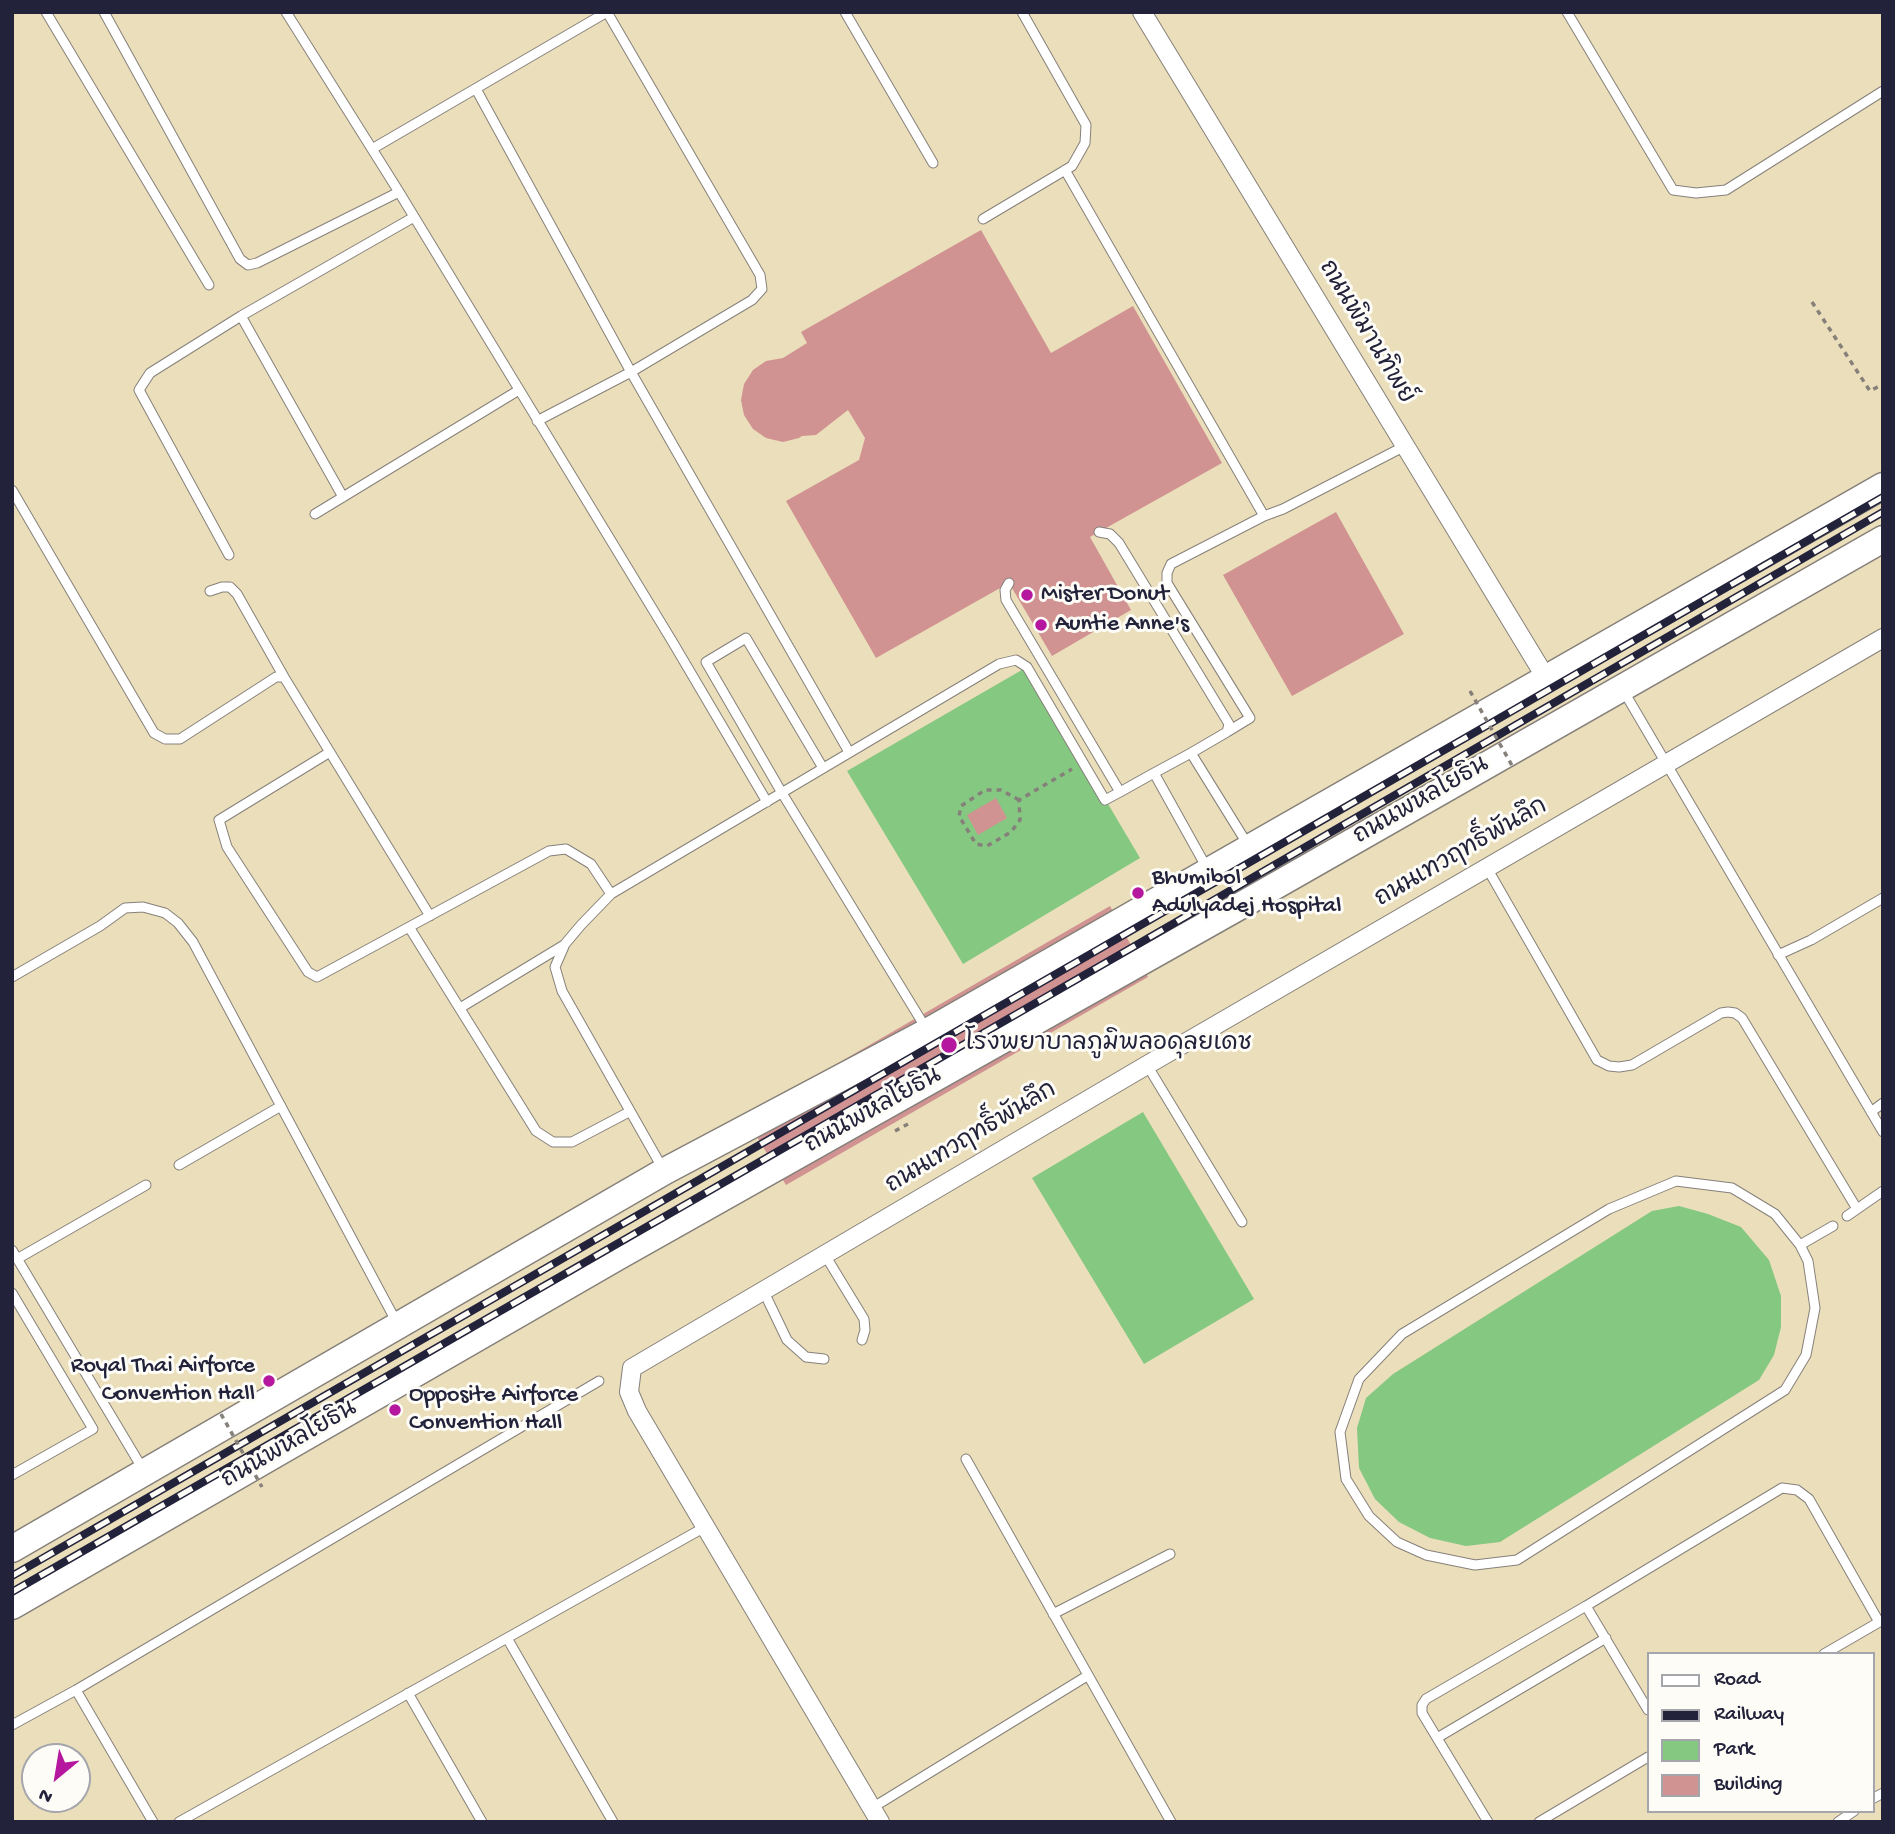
<!DOCTYPE html>
<meta charset="utf-8">
<style>
body{margin:0}
#map{position:relative;width:1895px;height:1834px;overflow:hidden;background:#ebdeba;font-family:"Gochi Hand",sans-serif}
canvas{display:block}
.frame{position:absolute;inset:0;border:14px solid #22223b;pointer-events:none}
.legend{position:absolute;left:1647px;top:1652px;width:228px;height:161px;box-sizing:border-box;background:#fdfcf7;border:2px solid #a5a5ac;margin:0;padding:9px 12px;list-style:none;font-size:21px;color:#22223b}
.legend li{display:flex;align-items:center;gap:14px;height:35px}
.legend b{width:35px;border:2px solid #a5a5ac}
.north{position:absolute;left:21px;top:1743px;width:70px;height:70px;box-sizing:border-box;background:#fdfcf7;border:2px solid #a5a5ac;border-radius:50%;rotate:210deg;font-size:19px;font-weight:700;line-height:28px;text-align:center;color:#22223b}
.north::after{content:'';display:block;margin:auto;width:24px;height:32px;background:#b5179e;clip-path:polygon(50% 0,100% 100%,50% 72%,0 100%)}
</style>
<div id="map">
<canvas width="1895" height="1834"></canvas>
<div class="frame"></div>
<ul class="legend">
<li><b style="height:9px;background:#fff"></b>Road</li>
<li><b style="height:9px;background:#22223b"></b>Railway</li>
<li><b style="height:19px;background:#85c881"></b>Park</li>
<li><b style="height:19px;background:#d09392"></b>Building</li>
</ul>
<div class="north">N</div>
</div>
<script>
const ctx = document.querySelector('canvas').getContext('2d');
ctx.lineJoin = 'round';
function paint(path, color) { ctx.fillStyle = color; ctx.fill(path, 'evenodd'); }
const shape = rows => new Path2D(rows.map(r => 'M' + r).join(''));
function strokePath(path, color, width, dash) { ctx.strokeStyle = color; ctx.lineWidth = width; ctx.lineCap = dash ? 'butt' : 'round'; ctx.setLineDash(dash || []); ctx.stroke(path); }
function drawText(font, color, halo, rows, align = 'center') {
  ctx.font = font + ' "Gochi Hand","Playpen Sans Thai",sans-serif'; ctx.lineWidth = 6; ctx.setLineDash([]); ctx.textBaseline = 'middle'; ctx.strokeStyle = halo; ctx.fillStyle = color; for (const [text, x, y, turn = 0] of rows) {
    ctx.save(); ctx.translate(x, y); ctx.rotate((+turn || 0) * Math.PI / 180); ctx.textAlign = isNaN(turn) ? turn : align; if (halo) ctx.strokeText(text, 0, 0); ctx.fillText(text, 0, 0); ctx.restore();
  }
}
const green = shape([
 [1027,667,1140,858,963,964,847,771],
 [1143,1112,1254,1299,1144,1364,1032,1178],
 [1679,1206,1708,1214,1741,1227,1769,1260,1781,1296,1781,1327,1774,1355,1759,1380,1500,1542,1466,1546,1430,1538,1399,1522,1375,1499,1359,1468,1357,1428,1366,1398,1393,1374,1652,1211]
]);
const building = shape([
 [981,230,1051,353,1133,306,1222,463,1090,537,1131,610,1052,656,1009,583,876,658,786,501,859,460,865,438,848,410,816,435,802,436,799,438,783,442,766,438,753,429,744,415,741,400,744,384,753,370,766,361,783,358,807,343,801,332],
 [1336,512,1404,634,1292,696,1223,575],
 [996,798,1007,818,978,835,967,815],
 [1110,906,1148,977,786,1185,745,1117]
]);
const path = shape([
 [1812,302,1870,391,1883,384],
 [1019,800,1001,790,985,790,961,806,959,816,976,844,987,846,1011,832,1020,820,1019,800,1072,769],
 [895,1131,908,1124]
]);
const service = shape([
 [46,12,209,285],
 [104,12,240,259,248,265,257,263,399,192],
 [286,12,399,192,672,641,767,802],
 [845,12,933,163],
 [1567,12,1673,190,1696,193,1726,190,1883,91],
 [476,89,631,372,849,752],
 [372,149,607,12],
 [1065,170,1264,516,1283,509,1405,446],
 [983,219,1072,166,1085,143,1086,125,1022,12],
 [241,316,343,497],
 [537,421,631,372,752,300,762,289,760,275,607,12],
 [12,490,154,733,165,739,180,739,276,677,284,677,430,916],
 [315,514,519,390],
 [1099,532,1110,534,1119,543,1229,724,1227,732,1191,753,1248,845],
 [229,555,139,390,150,373,241,316,414,217],
 [1009,583,1005,590,1006,600,1120,792,1154,773,1208,870],
 [210,591,222,587,230,587,237,594,284,677],
 [1623,690,1883,1132],
 [1227,732,1250,718,1167,583,1167,573,1171,564,1264,516],
 [330,752,219,820,227,847,308,972,317,977,549,851,566,849,591,864,611,894],
 [823,768,746,638,706,662,782,793,927,1030],
 [1154,773,1191,753],
 [1487,868,1597,1060,1609,1066,1619,1067,1632,1065,1721,1013,1728,1012,1735,1013,1742,1018,1857,1209],
 [409,927,536,1131,553,1142,572,1142,629,1112],
 [1778,955,1811,940,1883,898],
 [12,977,100,926,125,908,143,907,165,913,178,923,193,942,397,1323],
 [460,1008,564,945],
 [1147,1065,1242,1222],
 [1871,1112,1883,1103],
 [179,1165,281,1106],
 [663,1169,562,991,555,967,565,944,581,925,611,894,999,664,1016,660,1027,667,1105,800,1120,792],
 [1676,1181,1732,1188,1775,1214,1800,1245,1808,1261,1815,1308,1806,1355,1785,1390,1517,1560,1475,1565,1426,1555,1397,1542,1369,1516,1346,1479,1340,1432,1359,1379,1402,1334,1609,1209,1676,1181],
 [1847,1216,1883,1191],
 [1800,1245,1833,1226],
 [12,1250,144,1471],
 [825,1255,864,1319,865,1330,862,1340],
 [17,1259,146,1185],
 [763,1290,787,1340,806,1357,824,1359],
 [12,1293,93,1429,12,1475],
 [966,1459,1171,1822],
 [1053,1614,1170,1554],
 [507,1638,613,1822],
 [1824,1654,1881,1621],
 [76,1690,153,1822],
 [408,1693,482,1822],
 [1648,1710,1586,1606,1782,1488,1797,1490,1809,1499,1879,1622],
 [12,1725,76,1690,599,1381],
 [1437,1738,1422,1713,1422,1705,1426,1699,1586,1606],
 [1872,1799,1883,1793],
 [872,1808,1087,1676],
 [179,1822,705,1527],
 [1488,1822,1437,1738,1606,1638],
 [1539,1822,1648,1757],
 [1838,1822,1854,1811]
]);
const minor = shape([
 [1142,12,1546,678],
 [880,1822,637,1411,629,1392,632,1368,1147,1065,1883,638]
]);
const primary = shape([
 [12,1549,665,1171,927,1032,1883,486],
 [12,1606,619,1256,1233,910,1883,539]
]);
const rail = shape([
 [12,1576,1883,497],
 [12,1592,1133,947,1883,512]
]);
const pathBridge = shape([
 [1470,691,1514,769],
 [221,1414,262,1487]
]);
const markers = [
 [1027,595,7,"#b5179e"],
 [1041,625,7,"#b5179e"],
 [1138,893,7,"#b5179e"],
 [949,1045,9,"#b5179e"],
 [269,1381,7,"#b5179e"],
 [395,1410,7,"#b5179e"]
];
const streetNames = [
 ["ถนนพิมานทิพย์",1365,333,59],
 ["ถนนพหลโยธิน",1422,802,-30],
 ["ถนนเทวฤทธิ์พันลึก",1462,854,-30],
 ["ถนนพหลโยธิน",874,1112,-29],
 ["ถนนเทวฤทธิ์พันลึก",972,1139,-31],
 ["ถนนพหลโยธิน",290,1446,-30]
];
const poiNames = [
 ["Mister Donut",1041,595],
 ["Auntie Anne's",1055,625],
 ["Bhumibol",1152,879],
 ["Adulyadej Hospital",1152,907],
 ["โรงพยาบาลภูมิพลอดุลยเดช",965,1045],
 ["Royal Thai Airforce",255,1367,"right"],
 ["Convention Hall",255,1395,"right"],
 ["Opposite Airforce",409,1396],
 ["Convention Hall",409,1424]
];
paint(green, '#85c881');
paint(building, '#d09392');
strokePath(service, '#86807a', 11);
strokePath(minor, '#86807a', 20);
strokePath(primary, '#86807a', 29);
strokePath(path, '#86807a', 3.5, [5, 5]);
strokePath(service, '#fff', 9);
strokePath(minor, '#fff', 18);
strokePath(primary, '#fff', 26);
strokePath(rail, '#22223b', 8);
strokePath(rail, '#fdfcf7', 5, [16]);
strokePath(pathBridge, '#86807a', 3.5, [5, 5]);
for (const [x, y, r, color] of markers) { const dot = new Path2D(); dot.arc(x, y, r, 0, 2 * Math.PI); ctx.fillStyle = color; ctx.fill(dot); strokePath(dot, '#fdfcf7', 2.5); }
drawText('24px', '#22223b', '#fdfcf7', streetNames);
drawText('24px', '#22223b', '#fdfcf7', poiNames, 'left');
</script>
